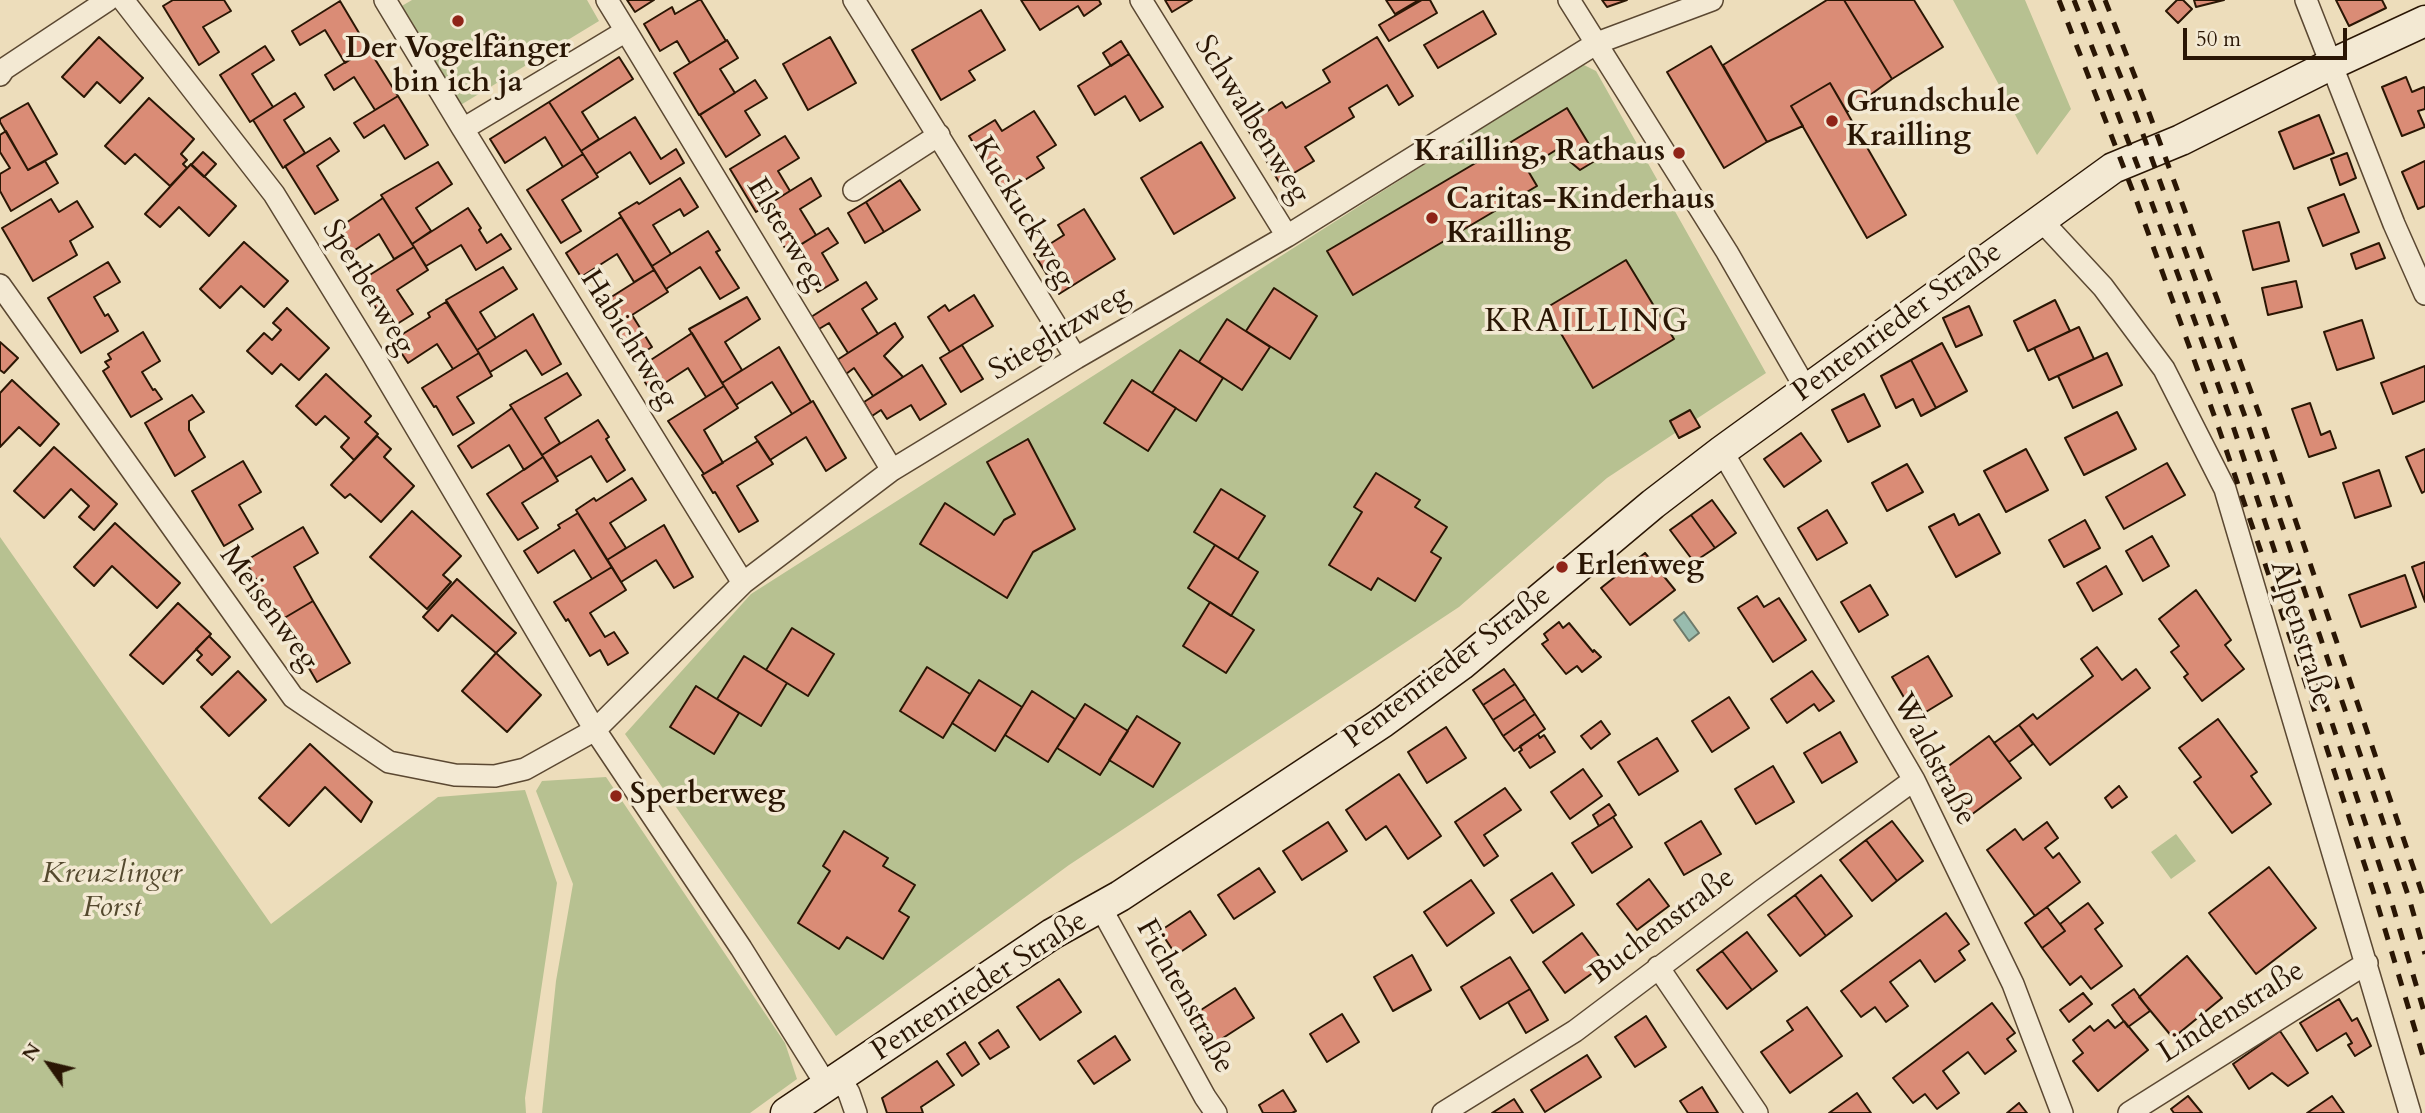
<!DOCTYPE html>
<meta charset="utf-8">
<style>
body{margin:0}
#map{position:relative;width:2425px;height:1113px;overflow:hidden;background:#edddbb;font-family:Cardo,serif}
canvas{display:block}
.north{position:absolute;left:14px;top:1029px;width:70px;height:70px;-webkit-text-stroke:5px #f3e9d3;paint-order:stroke;rotate:304deg;font-size:19px;font-weight:700;line-height:28px;text-align:center;color:#2a1604}
.north::after{content:'';display:block;margin:auto;width:24px;height:32px;background:#2a1604;clip-path:polygon(50% 0,100% 100%,50% 72%,0 100%)}
.scale{position:absolute;left:2183px;top:28px;width:164px;height:32px;box-sizing:border-box;border:4px solid #2a1604;border-top:0;padding-left:9px;font-size:21px;line-height:24px;white-space:nowrap;color:#2a1604;-webkit-text-stroke:5px #f3e9d3;paint-order:stroke}
</style>
<div id="map">
<canvas width="2425" height="1113"></canvas>
<div class="north">N</div>
<div class="scale">50 m</div>
</div>
<script>
const ctx = document.querySelector('canvas').getContext('2d');
ctx.lineJoin = 'round';
function paint(path, color) { ctx.fillStyle = color; ctx.fill(path, 'evenodd'); }
const shape = rows => new Path2D(rows.map(r => 'M' + r).join(''));
function strokePath(path, color, width, dash) { ctx.strokeStyle = color; ctx.lineWidth = width; ctx.lineCap = dash ? 'butt' : 'round'; ctx.setLineDash(dash || []); ctx.stroke(path); }
function drawText(font, color, halo, rows, align = 'center') {
  ctx.font = font + ' Cardo,serif'; ctx.lineWidth = 7; ctx.setLineDash([]); ctx.textBaseline = 'middle'; ctx.strokeStyle = halo; ctx.fillStyle = color; for (const [text, x, y, turn = 0] of rows) {
    ctx.save(); ctx.translate(x, y); ctx.rotate((+turn || 0) * Math.PI / 180); ctx.textAlign = isNaN(turn) ? turn : align; if (halo) ctx.strokeText(text, 0, 0); ctx.fillText(text, 0, 0); ctx.restore();
  }
}
const green = shape([
 [412,0,587,0,599,21,459,106,400,7],
 [1953,0,2025,0,2071,109,2037,155],
 [1582,64,1596,71,1766,373,1607,478,1459,607,1069,865,836,1036,625,734,751,594],
 [0,537,271,924,438,797,525,790,557,883,525,1098,526,1113,0,1113],
 [606,777,785,1043,797,1079,750,1113,542,1113,556,981,573,884,536,791,542,781],
 [2176,834,2196,861,2171,879,2151,852]
]);
const water = shape([
 [1684,612,1699,633,1689,641,1674,620,1684,612]
]);
const building = shape([
 [173,0,224,0,231,11,203,27,219,52,199,65,163,6,173,0],
 [627,0,654,0,635,12,627,0],
 [699,0,701,0,726,41,690,63,677,41,660,51,644,24,672,7,675,14,699,0],
 [1021,0,1099,0,1101,4,1084,16,1078,6,1040,30,1021,0],
 [1165,0,1192,0,1172,12,1165,0],
 [1386,0,1419,0,1395,14,1386,0],
 [1422,0,1430,0,1437,13,1389,41,1379,25,1422,0],
 [1602,0,1627,0,1607,7,1602,0],
 [1827,0,1844,0,1892,79,1847,112,1830,83,1791,106,1803,126,1767,142,1723,65,1827,0],
 [1844,0,1914,0,1943,47,1892,79,1844,0],
 [2177,0,2183,0,2192,9,2178,23,2166,11,2177,0],
 [2194,0,2224,0,2196,7,2194,0],
 [2336,0,2382,0,2386,8,2349,26,2336,0],
 [340,1,368,48,345,63,325,30,300,45,292,31,340,1],
 [981,10,1005,50,969,71,975,80,941,100,912,50,981,10],
 [1483,11,1496,34,1438,68,1424,45,1483,11],
 [99,37,143,78,120,103,97,82,84,97,62,77,99,37],
 [830,37,856,83,808,110,783,64,830,37],
 [1377,37,1413,96,1399,105,1387,85,1349,108,1354,117,1305,147,1314,161,1279,182,1245,125,1282,102,1286,108,1330,82,1323,70,1377,37],
 [727,40,738,58,720,69,735,93,699,115,674,73,727,40],
 [1121,41,1129,54,1111,66,1103,53,1121,41],
 [265,46,274,60,252,74,273,107,250,122,220,75,265,46],
 [1711,46,1767,142,1724,168,1667,72,1711,46],
 [368,48,398,96,375,110,354,77,334,90,325,75,368,48],
 [1129,54,1163,107,1140,121,1125,96,1095,115,1078,86,1129,54],
 [619,57,633,79,582,112,599,139,581,151,549,102,619,57],
 [2406,77,2412,92,2424,87,2425,89,2425,109,2418,111,2425,127,2402,136,2382,87,2406,77],
 [755,80,767,98,745,111,760,135,726,157,700,115,755,80],
 [1830,83,1906,215,1867,238,1791,106,1830,83],
 [295,93,304,107,284,120,305,153,283,168,253,120,295,93],
 [398,96,428,145,405,159,384,125,364,138,354,123,398,96],
 [149,98,194,139,181,154,187,160,183,164,187,168,170,186,135,154,125,164,105,146,149,98],
 [549,102,583,154,563,167,545,137,505,163,490,139,549,102],
 [28,103,57,154,28,170,0,122,0,119,28,103],
 [1567,108,1598,159,1580,170,1556,150,1527,168,1511,142,1567,108],
 [1034,111,1056,145,1037,157,1044,168,1004,193,969,136,995,120,1002,131,1034,111],
 [2319,115,2334,153,2294,169,2279,132,2319,115],
 [635,117,661,159,676,149,684,163,650,184,630,152,596,174,581,151,635,117],
 [6,131,28,170,45,161,58,183,11,211,0,191,0,174,10,168,0,152,0,135,6,131],
 [785,136,799,158,778,171,790,191,756,212,730,169,785,136],
 [330,138,339,151,317,166,338,200,315,214,285,166,330,138],
 [1201,142,1235,198,1174,234,1141,178,1201,142],
 [1511,142,1537,186,1353,295,1327,251,1511,142],
 [203,152,216,164,204,177,191,165,203,152],
 [2347,153,2356,178,2340,185,2331,159,2347,153],
 [583,154,598,177,562,200,581,231,561,243,527,190,583,154],
 [2425,161,2425,206,2418,209,2402,172,2425,161],
 [438,162,452,184,416,208,431,231,412,244,381,195,438,162],
 [191,164,236,206,209,236,179,207,160,227,145,214,191,164],
 [680,178,698,207,684,216,680,209,653,225,671,254,652,266,619,213,637,202,639,204,680,178],
 [811,178,821,196,800,209,816,235,788,253,761,209,811,178],
 [900,180,920,210,884,232,866,202,900,180],
 [2344,194,2359,232,2323,246,2308,208,2344,194],
 [383,198,414,247,394,259,379,234,343,258,328,235,383,198],
 [51,199,59,212,77,201,93,227,70,241,77,255,33,281,2,228,51,199],
 [866,202,884,232,865,243,848,213,866,202],
 [468,208,481,228,479,230,487,243,501,234,511,249,476,270,461,245,426,266,412,244,468,208],
 [1084,209,1115,259,1059,294,1034,254,1064,235,1058,225,1084,209],
 [621,217,654,270,634,282,617,254,581,277,566,253,621,217],
 [2279,222,2289,261,2253,270,2243,231,2279,222],
 [828,228,838,243,822,253,838,280,818,292,793,249,828,228],
 [708,231,720,250,716,252,739,288,720,299,700,267,666,289,652,266,708,231],
 [244,242,288,281,264,307,241,286,220,308,200,289,244,242],
 [2379,243,2385,258,2356,269,2351,254,2379,243],
 [414,247,428,270,397,290,413,314,389,329,371,300,369,301,357,283,414,247],
 [1626,260,1674,339,1593,388,1546,308,1626,260],
 [108,262,120,282,94,297,105,316,108,314,118,331,81,353,48,298,108,262],
 [503,267,517,289,480,312,496,338,477,350,446,300,503,267],
 [654,270,668,292,632,315,652,347,633,359,597,306,654,270],
 [2296,281,2302,307,2268,315,2262,288,2296,281],
 [866,282,877,299,862,309,878,334,848,353,829,323,819,329,811,317,866,282],
 [1274,288,1317,316,1290,359,1246,331,1274,288],
 [974,295,993,326,950,352,928,317,945,305,949,311,974,295],
 [747,297,760,319,725,342,742,370,722,383,689,329,747,297],
 [2055,300,2070,331,2028,351,2014,321,2055,300],
 [446,302,479,353,453,369,437,344,408,363,393,340,430,317,428,313,446,302],
 [1969,306,1982,335,1956,347,1943,318,1969,306],
 [287,308,329,348,299,380,281,364,272,374,247,351,264,333,272,340,281,330,273,323,287,308],
 [533,314,561,364,542,375,526,350,490,372,477,350,533,314],
 [1227,319,1270,347,1242,390,1199,362,1227,319],
 [2362,320,2374,358,2337,370,2324,332,2362,320],
 [895,323,903,337,884,356,903,377,873,396,854,368,846,374,837,360,895,323],
 [2079,327,2094,359,2049,380,2034,348,2079,327],
 [143,332,160,361,142,372,153,390,155,389,162,399,131,417,103,371,109,367,105,362,111,359,108,354,143,332],
 [692,333,724,386,706,397,688,368,651,392,637,369,692,333],
 [0,342,18,358,4,373,0,370,0,342],
 [1942,343,1967,391,1936,408,1911,360,1942,343],
 [962,345,983,379,961,392,940,358,962,345],
 [779,347,811,402,792,414,772,382,736,405,722,383,779,347],
 [1180,350,1223,378,1196,421,1152,393,1180,350],
 [479,353,492,376,457,397,474,423,453,435,436,406,434,407,422,388,479,353],
 [2107,353,2122,385,2073,408,2058,376,2107,353],
 [1911,360,1936,408,1921,416,1913,399,1896,408,1881,376,1911,360],
 [922,365,946,404,920,420,911,405,887,419,881,410,872,416,864,402,922,365],
 [2425,366,2425,401,2393,414,2381,383,2425,366],
 [567,373,581,395,545,418,560,443,542,455,510,405,567,373],
 [326,374,371,416,365,422,378,434,354,460,341,447,349,438,325,416,316,425,296,406,326,374],
 [12,380,59,424,40,446,19,427,0,447,0,393,12,380],
 [1132,380,1176,408,1148,451,1104,423,1132,380],
 [724,386,738,408,704,430,723,463,704,474,668,421,724,386],
 [1864,394,1880,426,1848,442,1832,410,1864,394],
 [192,395,204,412,189,421,189,430,205,457,175,476,145,423,192,395],
 [813,401,846,458,826,471,806,437,770,460,755,437,813,401],
 [2310,403,2321,435,2330,431,2336,448,2309,457,2292,409,2310,403],
 [512,408,543,457,524,470,509,445,472,468,458,446,512,408],
 [1690,410,1700,427,1679,438,1670,421,1690,410],
 [2117,412,2136,449,2084,475,2065,438,2117,412],
 [598,420,609,437,606,439,625,470,607,482,591,456,556,477,542,455,598,420],
 [1801,433,1821,461,1784,487,1764,459,1801,433],
 [377,436,391,449,384,457,414,486,381,522,350,494,345,498,331,485,377,436],
 [1028,439,1075,529,1033,552,1007,598,920,544,945,503,994,535,1004,520,1015,514,987,462,1028,439],
 [758,441,773,464,737,486,758,521,739,532,715,492,713,493,702,475,758,441],
 [54,447,117,504,94,530,79,517,89,506,71,489,44,518,14,491,54,447],
 [2026,449,2048,490,2006,512,1984,471,2026,449],
 [2425,449,2425,491,2422,493,2406,457,2425,449],
 [543,457,558,481,522,503,538,528,518,540,487,494,543,457],
 [243,461,261,492,239,505,253,529,224,546,192,491,243,461],
 [2167,463,2185,495,2124,529,2106,497,2167,463],
 [1907,464,1923,492,1887,511,1872,483,1907,464],
 [2379,470,2391,506,2355,518,2343,483,2379,470],
 [1376,473,1420,500,1415,507,1447,527,1431,552,1441,558,1415,601,1378,578,1371,590,1329,565,1362,512,1354,507,1376,473],
 [632,478,646,500,610,523,626,548,607,560,576,510,594,498,596,501,632,478],
 [1221,489,1265,516,1238,559,1194,532,1221,489],
 [1712,500,1736,533,1715,548,1691,515,1712,500],
 [1827,510,1847,543,1817,560,1798,528,1827,510],
 [412,511,461,556,443,575,451,582,427,609,370,557,412,511],
 [578,513,612,567,592,579,574,550,538,573,524,551,560,528,558,525,578,513],
 [1954,514,1959,525,1979,514,2000,553,1956,577,1929,527,1954,514],
 [1691,515,1715,548,1694,562,1670,530,1691,515],
 [2085,520,2100,548,2064,567,2049,540,2085,520],
 [115,523,180,583,157,608,112,566,94,586,74,567,115,523],
 [664,525,693,577,674,588,656,560,621,582,607,560,664,525],
 [303,527,318,553,294,567,313,601,281,620,245,561,303,527],
 [2152,536,2169,566,2143,581,2126,551,2152,536],
 [1215,545,1258,572,1231,616,1188,588,1215,545],
 [1645,553,1675,590,1630,625,1601,588,1645,553],
 [2425,562,2425,602,2412,567,2425,562],
 [2106,566,2122,594,2093,611,2077,583,2106,566],
 [612,567,626,590,590,613,605,637,614,632,628,653,608,665,600,650,590,656,568,619,566,621,554,602,612,567],
 [2405,575,2416,607,2361,627,2349,595,2405,575],
 [457,579,516,633,496,653,452,615,438,631,423,617,457,579],
 [1870,585,1888,615,1859,632,1841,602,1870,585],
 [2196,590,2231,640,2225,645,2244,669,2202,701,2184,677,2188,674,2171,652,2179,646,2159,619,2196,590],
 [1757,596,1764,607,1779,598,1806,640,1773,662,1738,608,1757,596],
 [313,601,350,663,317,682,281,620,313,601],
 [1210,602,1254,630,1226,673,1183,646,1210,602],
 [178,603,211,634,163,684,130,655,178,603],
 [1559,622,1563,628,1569,623,1593,652,1594,650,1601,657,1582,672,1577,666,1566,674,1542,644,1548,640,1544,634,1559,622],
 [792,628,834,654,808,696,766,670,792,628],
 [209,636,230,657,212,675,197,660,202,655,196,649,209,636],
 [2097,647,2122,680,2136,669,2150,688,2050,765,2019,725,2033,714,2037,719,2093,676,2081,659,2097,647],
 [496,653,541,695,507,732,462,691,496,653],
 [744,656,787,683,761,726,717,699,744,656],
 [1928,656,1952,696,1916,718,1892,677,1928,656],
 [927,667,970,694,943,738,900,711,927,667],
 [1504,669,1515,684,1483,705,1473,690,1504,669],
 [238,671,266,700,229,736,201,707,238,671],
 [1812,671,1834,701,1819,711,1814,704,1787,723,1771,699,1812,671],
 [979,680,1022,707,995,751,952,723,979,680],
 [1515,684,1525,699,1493,720,1483,705,1515,684],
 [696,686,739,713,714,754,670,727,696,686],
 [1032,691,1075,719,1048,762,1005,735,1032,691],
 [1729,697,1749,728,1712,752,1692,721,1729,697],
 [1525,699,1535,714,1503,736,1493,720,1525,699],
 [1085,704,1128,731,1100,775,1057,748,1085,704],
 [1535,714,1545,729,1514,751,1503,736,1535,714],
 [1137,716,1180,743,1153,787,1109,760,1137,716],
 [2218,719,2257,772,2251,776,2271,804,2232,833,2194,782,2201,777,2179,748,2218,719],
 [1601,721,1610,734,1591,749,1581,736,1601,721],
 [2019,725,2033,744,2009,762,1994,743,2019,725],
 [1446,727,1466,758,1427,783,1408,752,1446,727],
 [1840,732,1857,762,1822,783,1804,753,1840,732],
 [1538,734,1540,738,1544,735,1555,752,1530,768,1519,752,1522,750,1520,746,1538,734],
 [1989,736,2021,778,1971,815,1939,773,1989,736],
 [1657,738,1678,771,1639,795,1618,762,1657,738],
 [310,744,372,802,361,822,325,787,289,826,259,798,310,744],
 [1773,766,1794,802,1756,824,1735,789,1773,766],
 [1583,769,1602,796,1570,819,1551,792,1583,769],
 [1399,774,1441,836,1408,859,1386,826,1366,840,1346,810,1399,774],
 [2119,786,2127,797,2112,808,2105,798,2119,786],
 [1505,788,1521,810,1484,835,1498,856,1484,866,1455,822,1505,788],
 [1609,804,1616,815,1599,826,1593,815,1609,804],
 [1613,817,1632,847,1592,873,1572,843,1613,817],
 [1701,821,1721,854,1684,875,1665,843,1701,821],
 [1892,821,1923,861,1897,881,1866,840,1892,821],
 [1328,822,1347,851,1302,880,1283,851,1328,822],
 [2047,822,2058,838,2045,848,2053,858,2059,853,2080,882,2035,916,1987,850,2015,829,2023,840,2047,822],
 [844,831,888,858,883,866,915,885,899,911,909,917,883,959,847,937,839,949,798,923,830,871,823,866,844,831],
 [1866,840,1897,881,1872,901,1840,860,1866,840],
 [2269,867,2316,928,2256,974,2209,913,2269,867],
 [1259,868,1275,892,1234,919,1218,895,1259,868],
 [1552,873,1574,905,1533,933,1511,900,1552,873],
 [1821,875,1852,916,1826,936,1795,895,1821,875],
 [1649,879,1669,906,1637,930,1617,904,1649,879],
 [1471,880,1494,913,1447,946,1424,912,1471,880],
 [1795,895,1826,936,1800,956,1768,915,1795,895],
 [2088,903,2103,923,2095,929,2122,966,2091,989,2081,976,2070,985,2042,948,2065,931,2060,924,2088,903],
 [2047,907,2065,931,2042,948,2025,923,2047,907],
 [1190,911,1206,935,1176,955,1160,931,1190,911],
 [1946,913,1969,944,1959,951,1965,960,1935,982,1920,960,1890,982,1908,1006,1886,1022,1875,1007,1861,1017,1841,991,1946,913],
 [1747,932,1777,971,1752,990,1722,951,1747,932],
 [1582,933,1605,964,1565,993,1543,962,1582,933],
 [1722,951,1752,990,1727,1009,1697,970,1722,951],
 [1412,955,1431,990,1393,1011,1374,977,1412,955],
 [2187,956,2222,998,2173,1038,2139,997,2187,956],
 [1510,957,1530,989,1480,1019,1461,987,1510,957],
 [1059,979,1081,1012,1040,1040,1017,1007,1059,979],
 [1235,988,1254,1018,1209,1047,1190,1017,1235,988],
 [1530,989,1548,1020,1526,1033,1508,1002,1530,989],
 [2134,989,2150,1011,2128,1027,2112,1005,2134,989],
 [2083,993,2092,1004,2069,1022,2060,1010,2083,993],
 [2339,999,2352,1021,2357,1018,2371,1046,2355,1056,2348,1045,2352,1043,2346,1033,2317,1051,2300,1023,2339,999],
 [1992,1003,2015,1033,2007,1039,2016,1051,1985,1074,1968,1052,1943,1071,1959,1093,1937,1109,1925,1094,1913,1103,1893,1078,1992,1003],
 [1807,1007,1842,1056,1790,1093,1761,1052,1793,1030,1787,1021,1807,1007],
 [1342,1014,1359,1042,1327,1062,1310,1034,1342,1014],
 [1646,1016,1666,1047,1635,1067,1615,1037,1646,1016],
 [2108,1020,2115,1028,2124,1021,2148,1050,2098,1091,2073,1061,2083,1053,2073,1040,2090,1026,2094,1031,2108,1020],
 [998,1030,1009,1047,990,1059,979,1043,998,1030],
 [2280,1031,2308,1073,2288,1086,2272,1073,2249,1089,2233,1064,2280,1031],
 [1115,1036,1130,1060,1094,1084,1078,1061,1115,1036],
 [965,1042,979,1064,962,1076,947,1054,965,1042],
 [1587,1055,1601,1077,1545,1112,1531,1090,1587,1055],
 [937,1061,954,1085,921,1107,923,1113,887,1113,882,1098,937,1061],
 [1702,1087,1718,1113,1688,1113,1680,1101,1702,1087],
 [1283,1090,1296,1111,1292,1113,1263,1113,1259,1105,1283,1090],
 [1857,1093,1871,1113,1829,1113,1857,1093],
 [2188,1096,2202,1113,2174,1113,2171,1109,2188,1096],
 [2332,1096,2344,1113,2307,1113,2332,1096],
 [1514,1099,1523,1113,1492,1113,1514,1099],
 [2019,1103,2027,1113,2007,1113,2019,1103]
]);
const street = shape([
 [123,0,274,194,373,355,595,730,741,948,827,1086],
 [385,0,463,129,626,31,607,0],
 [854,0,1076,358],
 [1141,0,1287,236],
 [1569,0,1727,252,1806,389],
 [2306,0,2394,224,2425,294],
 [626,31,892,470],
 [0,75,4,69,108,0],
 [463,129,743,583],
 [854,190,939,135],
 [2040,219,2103,287,2164,369,2225,489,2410,1113],
 [0,285,293,697,389,762,455,775,495,776,525,769,595,730,743,583,892,470,1076,358,1287,236,1597,43,1712,0],
 [1722,451,1914,780,2013,984,2062,1113],
 [1101,908,1205,1097,1216,1113],
 [1658,967,1757,1113],
 [840,1078,849,1093,856,1113],
 [1443,1113,1575,1031,1761,891,1914,780],
 [2129,1113,2367,963]
]);
const secondary = shape([
 [786,1113,1052,934,1120,896,1383,722,1461,665,1653,504,1722,451,2113,168,2181,140,2330,65,2425,21]
]);
const rail = shape([
 [2059,0,2137,202,2219,429,2300,666,2377,903,2425,1063],
 [2074,0,2150,198,2233,426,2391,900,2425,1015],
 [2090,0,2136,115,2247,422,2409,898,2425,954],
 [2105,0,2148,110,2261,419,2425,902]
]);
const markers = [
 [458,21,7,"#8f2418"],
 [1832,121,7,"#8f2418"],
 [1679,153,7,"#8f2418"],
 [1432,218,7,"#8f2418"],
 [1562,567,7,"#8f2418"],
 [616,796,7,"#8f2418"]
];
const poiNames = [
 ["Der Vogelfänger",458,50,"center"],
 ["bin ich ja",458,84,"center"],
 ["Grundschule",1846,104],
 ["Krailling",1846,138],
 ["Krailling, Rathaus",1665,153,"right"],
 ["Caritas-Kinderhaus",1446,201],
 ["Krailling",1446,235],
 ["Erlenweg",1576,567],
 ["Sperberweg",630,796]
];
const streetNames = [
 ["Schwalbenweg",1251,120,58],
 ["Kuckuckweg",1022,213,59],
 ["Elsterweg",785,235,59],
 ["Sperberweg",367,288,59],
 ["Pentenrieder Straße",1898,323,-36],
 ["Stieglitzweg",1060,334,-31],
 ["Habichtweg",628,340,58],
 ["Meisenweg",268,609,54],
 ["Alpenstraße",2300,634,73],
 ["Pentenrieder Straße",1448,668,-37],
 ["Waldstraße",1933,760,62],
 ["Buchenstraße",1663,927,-37],
 ["Pentenrieder Straße",980,987,-33],
 ["Fichtenstraße",1184,997,61],
 ["Lindenstraße",2232,1013,-32]
];
const parkNames = [
 ["Kreuzlinger",112,875],
 ["Forst",112,909]
];
const quarterNames = [
 ["KRAILLING",1587,323]
];
paint(green, '#b7c191');
paint(water, '#99bcae');
strokePath(water, '#6d7a6a', 2);
paint(building, '#da8c76');
strokePath(building, '#2a1604', 2);
strokePath(street, '#5b4832', 24);
strokePath(secondary, '#2a1604', 33);
strokePath(street, '#f3e9d3', 21);
strokePath(secondary, '#f3e9d3', 30);
strokePath(rail, '#2a1604', 5, [12, 12]);
for (const [x, y, r, color] of markers) { const dot = new Path2D(); dot.arc(x, y, r, 0, 2 * Math.PI); ctx.fillStyle = color; ctx.fill(dot); strokePath(dot, '#f3e9d3', 2.5); }
drawText('bold 30px', '#2a1604', '#f3e9d3', poiNames, 'left');
drawText('30px', '#2a1604', '#f3e9d3', streetNames);
drawText('italic 30px', '#54492e', '#f3e9d3', parkNames);
ctx.letterSpacing = '2px';
drawText('33px', '#2a1604', '#f3e9d3', quarterNames);
ctx.letterSpacing = '0px';
</script>
